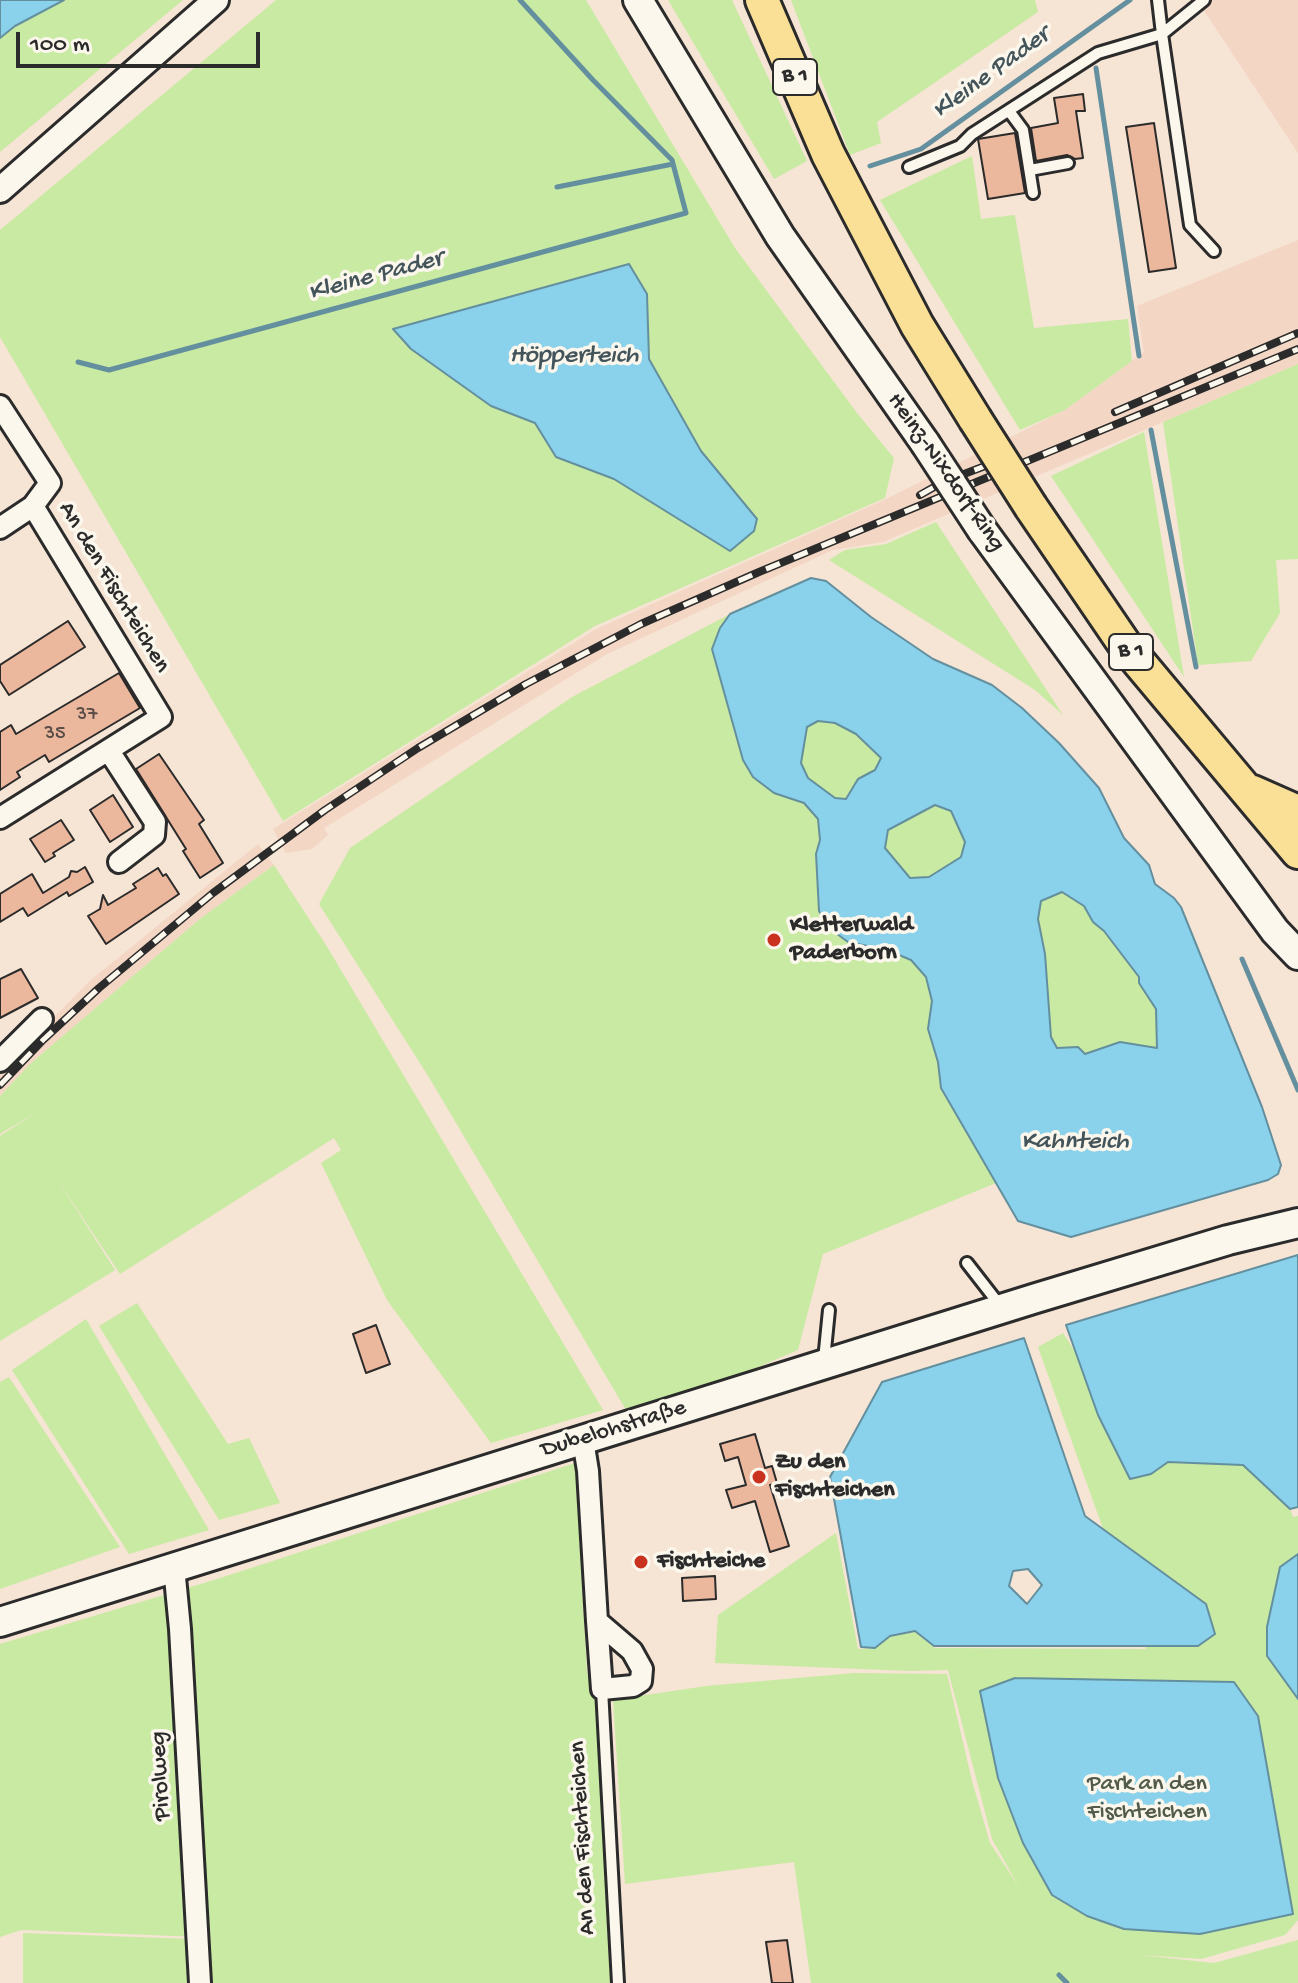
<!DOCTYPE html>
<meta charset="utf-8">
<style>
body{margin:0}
#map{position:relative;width:1298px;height:1983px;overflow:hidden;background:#f6e4d4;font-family:"Gochi Hand",sans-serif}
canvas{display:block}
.scale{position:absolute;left:16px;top:32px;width:244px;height:36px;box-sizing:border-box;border:4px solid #2b2b2b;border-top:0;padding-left:10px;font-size:24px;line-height:28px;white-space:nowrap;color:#2b2b2b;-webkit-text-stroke:6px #fbf7ec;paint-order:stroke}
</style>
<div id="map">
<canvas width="1298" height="1983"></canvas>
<div class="scale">100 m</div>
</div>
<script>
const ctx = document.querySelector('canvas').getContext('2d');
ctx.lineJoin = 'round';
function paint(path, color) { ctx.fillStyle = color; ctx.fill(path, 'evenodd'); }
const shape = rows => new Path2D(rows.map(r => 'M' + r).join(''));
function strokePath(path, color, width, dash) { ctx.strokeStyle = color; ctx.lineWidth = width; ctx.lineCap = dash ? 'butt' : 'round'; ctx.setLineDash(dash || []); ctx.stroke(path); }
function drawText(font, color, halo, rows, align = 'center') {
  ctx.font = font + ' "Gochi Hand",sans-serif'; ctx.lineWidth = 7; ctx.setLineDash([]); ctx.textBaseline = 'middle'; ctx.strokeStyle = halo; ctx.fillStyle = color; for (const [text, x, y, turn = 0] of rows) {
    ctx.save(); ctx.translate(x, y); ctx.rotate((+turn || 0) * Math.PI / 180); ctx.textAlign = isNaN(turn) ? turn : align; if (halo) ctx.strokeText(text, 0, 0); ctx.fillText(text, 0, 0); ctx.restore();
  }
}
const built = shape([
 [1197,0,1298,0,1298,153],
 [1298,240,1298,364,883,542,833,550,607,654,324,828,328,835,312,849,286,853,273,829,596,629,886,499,1065,410,1144,352,1137,306],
 [258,844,274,865,201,918,30,1064,0,1096,0,1071,91,980]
]);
const green = shape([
 [64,0,183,0,0,152,0,38,15,26],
 [276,0,586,0,735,248,857,413,894,458,885,498,595,626,283,821,0,337,0,230],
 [647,294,649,359,701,451,757,519,730,550,614,479,556,457,535,423,491,406,411,349,393,330],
 [668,0,732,0,807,161,774,179],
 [791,0,1035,0,1038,12,877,122,881,143,850,155],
 [972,156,981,219,1015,215,1034,328,1128,319,1132,361,1065,410,1020,430,880,200],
 [1298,364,1298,559,1276,560,1280,613,1251,661,1198,665,1163,422],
 [1144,432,1184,677,1051,476],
 [936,522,1063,715,1035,690,829,560,845,550,886,544],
 [730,614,720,628,713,649,753,777,774,793,804,803,818,819,820,840,816,855,819,911,829,928,848,942,887,950,911,960,926,977,932,1001,929,1029,938,1062,941,1088,996,1183,823,1254,798,1350,723,1382,629,1415,430,1079,319,904,350,848,572,697],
 [818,721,835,723,856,734,882,758,875,770,858,779,846,799,835,798,808,778,801,763,807,727],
 [935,805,951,811,965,842,961,858,929,877,910,878,885,847,888,830],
 [274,865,326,945,603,1410,491,1443,387,1300,321,1163,341,1150,334,1138,120,1274,53,1173,115,1270,0,1341,0,1136,35,1113,0,1134,0,1096,30,1064,201,918],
 [1062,892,1084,906,1093,922,1104,931,1139,977,1139,983,1156,1009,1157,1048,1120,1042,1084,1054,1077,1047,1057,1049,1051,1037,1045,954,1038,919,1041,901],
 [137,1303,228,1444,249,1438,280,1503,219,1520,99,1326],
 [86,1319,209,1530,129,1554,12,1370],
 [1063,1333,1154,1472,1168,1462,1243,1465,1290,1509,1293,1517,1298,1516,1298,1920,1285,1935,1201,1959,1140,1955,1214,1963,1298,1940,1298,1983,811,1983,794,1862,625,1884,613,1700,706,1686,854,1673,947,1674,972,1781,990,1843,1019,1887,992,1839,948,1670,910,1671,715,1663,718,1615,836,1533,858,1649,876,1648,891,1636,915,1632,935,1648,1146,1649,1038,1347],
 [9,1377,120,1547,0,1589,0,1382],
 [575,1463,587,1672,600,1705,615,1983,203,1983,200,1937,21,1930,0,1937,0,1644,214,1580],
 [23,1933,194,1939,196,1983,23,1983]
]);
const water = shape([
 [0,0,64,0,15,26,0,38,0,0],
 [629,264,647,294,649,359,701,451,757,519,754,531,730,551,614,479,556,457,535,423,491,406,411,349,393,329,629,264],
 [811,578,826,581,871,617,933,659,992,685,1022,708,1059,743,1099,788,1124,838,1149,865,1155,884,1174,898,1181,907,1262,1107,1281,1165,1278,1174,1268,1180,1071,1237,1018,1221,941,1088,938,1062,928,1029,932,1001,926,977,911,960,887,950,848,942,829,928,819,911,816,854,820,840,818,819,804,803,774,793,753,777,743,760,712,649,720,628,730,614,811,578],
 [818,721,835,723,856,734,881,758,875,770,858,779,846,799,835,798,808,778,801,763,807,727,818,721],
 [935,805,951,811,965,842,961,857,929,877,910,878,885,848,888,830,935,805],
 [1062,892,1084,906,1093,922,1104,931,1139,977,1139,983,1156,1009,1157,1048,1120,1042,1085,1054,1078,1047,1057,1048,1051,1037,1045,954,1038,919,1041,901,1062,892],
 [1298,1255,1298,1507,1290,1509,1243,1465,1168,1462,1151,1474,1130,1479,1098,1415,1066,1325,1298,1255],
 [1024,1338,1085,1516,1206,1604,1215,1634,1198,1646,934,1646,915,1631,890,1636,875,1648,861,1647,830,1477,882,1382,1024,1338],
 [1028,1569,1042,1585,1027,1604,1009,1586,1013,1571,1028,1569],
 [1298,1554,1298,1699,1267,1656,1267,1627,1280,1567,1298,1554],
 [1015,1678,1234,1682,1258,1716,1293,1914,1200,1934,1124,1929,1087,1916,1052,1895,1023,1843,998,1778,980,1691,1015,1678]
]);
const stream = shape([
 [1096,68,1139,356],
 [870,166,921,149,1130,0],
 [557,187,673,164],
 [78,362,109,370,686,213,672,160,592,79,520,0],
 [1151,430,1196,667],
 [1242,959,1298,1090],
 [1059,1975,1067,1983]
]);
const building = shape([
 [1083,94,1085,111,1076,111,1083,158,1075,159,1067,155,1036,161,1031,128,1058,123,1054,98,1083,94],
 [1154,123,1176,268,1149,272,1126,127,1154,123],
 [1015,133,1025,193,988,199,978,139,1015,133],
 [68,621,85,647,9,695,0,681,0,665,68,621],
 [119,673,140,708,49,762,45,755,17,772,20,777,0,790,0,732,11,725,16,734,119,673],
 [159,754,204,820,199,824,223,863,200,878,183,851,186,849,136,769,159,754],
 [113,795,133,827,110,842,90,810,113,795],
 [61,820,74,840,53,853,55,856,45,862,30,839,61,820],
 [85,867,93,882,69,896,67,892,28,916,23,908,0,922,0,894,32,874,43,893,69,877,71,871,77,872,85,867],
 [158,868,163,876,166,874,179,894,106,944,88,916,100,909,103,895,108,905,136,888,133,884,158,868],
 [21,969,38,998,0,1018,0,979,21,969],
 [376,1325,390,1364,366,1373,353,1334,376,1325],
 [755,1434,765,1468,772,1466,777,1483,770,1485,789,1546,770,1552,755,1501,732,1508,726,1490,746,1485,738,1457,725,1461,720,1444,755,1434],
 [715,1576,716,1599,683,1601,682,1578,715,1576],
 [787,1940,793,1983,772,1983,766,1942,787,1940]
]);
const service = shape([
 [1204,0,1162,34,1190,225,1214,251],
 [1009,111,1023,130,1033,193],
 [909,167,960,146,972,134,1098,53,1162,34,1158,0],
 [1030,170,1068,163],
 [967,1263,1002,1308],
 [824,1360,829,1310],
 [602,1689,618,1983]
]);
const minor = shape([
 [0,406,50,483,33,506,0,528],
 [109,751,155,822,154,835,119,862],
 [0,818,161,717,33,506],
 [0,1061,42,1019],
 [583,1440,588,1471,597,1621,602,1689,633,1686,641,1681,642,1669,632,1651,597,1621],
 [174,1567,180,1629,200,1983]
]);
const tertiary = shape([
 [0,190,216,0]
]);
const secondary = shape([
 [638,0,780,236,925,443],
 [982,530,1275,931,1298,955],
 [0,1622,1033,1299,1228,1240,1298,1223]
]);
const trunk = shape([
 [762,0,828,154,917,325,975,419],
 [1031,507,1127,648,1298,852],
 [1253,792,1298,812]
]);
const rail = shape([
 [1115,412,1298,333],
 [920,495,943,482,985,466],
 [0,1085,43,1040,99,988,213,893,325,810,418,748,526,684,641,624,759,572,1298,349]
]);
const secondaryBridge = shape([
 [925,443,982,530]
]);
const trunkBridge = shape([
 [975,419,1031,507]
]);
const markers = [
 [774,940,8,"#c8321e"],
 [759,1477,8,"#c8321e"],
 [641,1562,8,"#c8321e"]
];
const numberNames = [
 ["37",87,716],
 ["35",55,735]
];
const shields = [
 [795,77,44],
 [1131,652,44]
];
const shieldNames = [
 ["B 1",795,77],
 ["B 1",1131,652]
];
const streetNames = [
 ["Heinz-Nixdorf-Ring",945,473,55],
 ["An den Fischteichen",113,588,59],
 ["Dubelohstraße",614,1430,-17],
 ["Pirolweg",162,1776,-93],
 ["An den Fischteichen",584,1838,-93]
];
const poiNames = [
 ["Kletterwald",790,926],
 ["Paderborn",790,954],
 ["Zu den",775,1463],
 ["Fischteichen",775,1491],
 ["Fischteiche",657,1562]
];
const parkNames = [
 ["Park an den",1147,1785],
 ["Fischteichen",1147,1813]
];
const waterNames = [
 ["Kleine Pader",992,74,-36],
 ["Kleine Pader",376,277,-15],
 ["Höpperteich",574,357],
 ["Kahnteich",1075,1143]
];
paint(built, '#f3d6c4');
paint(green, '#c8eaa2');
paint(water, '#8ad1eb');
strokePath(water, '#648f9e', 2);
strokePath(stream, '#648f9e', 5);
paint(building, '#ebb79d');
strokePath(building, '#2b2b2b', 2);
strokePath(service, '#2b2b2b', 16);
strokePath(minor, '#2b2b2b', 26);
strokePath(tertiary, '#2b2b2b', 30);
strokePath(secondary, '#2b2b2b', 34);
strokePath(trunk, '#2b2b2b', 38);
strokePath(service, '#fbf7ec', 10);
strokePath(minor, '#fbf7ec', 20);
strokePath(tertiary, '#fbf7ec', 24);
strokePath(secondary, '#fbf7ec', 28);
strokePath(trunk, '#fadf96', 32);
strokePath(rail, '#2b2b2b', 8);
strokePath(rail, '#fbf7ec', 5, [15]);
strokePath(secondaryBridge, '#2b2b2b', 34, []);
strokePath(trunkBridge, '#2b2b2b', 38, []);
strokePath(secondaryBridge, '#fbf7ec', 28);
strokePath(trunkBridge, '#fadf96', 32);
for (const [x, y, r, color] of markers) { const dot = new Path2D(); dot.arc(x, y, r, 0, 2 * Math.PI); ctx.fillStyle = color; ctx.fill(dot); strokePath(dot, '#fbf7ec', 3); }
drawText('20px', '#5b4e48', null, numberNames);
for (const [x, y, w] of shields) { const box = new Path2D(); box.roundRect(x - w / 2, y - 18, w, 36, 6); ctx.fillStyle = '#fbf7ec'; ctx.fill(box); strokePath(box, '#2b2b2b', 2); }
drawText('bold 22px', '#2b2b2b', null, shieldNames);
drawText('24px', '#2b2b2b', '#fbf7ec', streetNames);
drawText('bold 24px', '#2b2b2b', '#fbf7ec', poiNames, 'left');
drawText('24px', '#525b49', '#fbf7ec', parkNames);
drawText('italic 26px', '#43545b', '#fbf7ec', waterNames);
</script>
